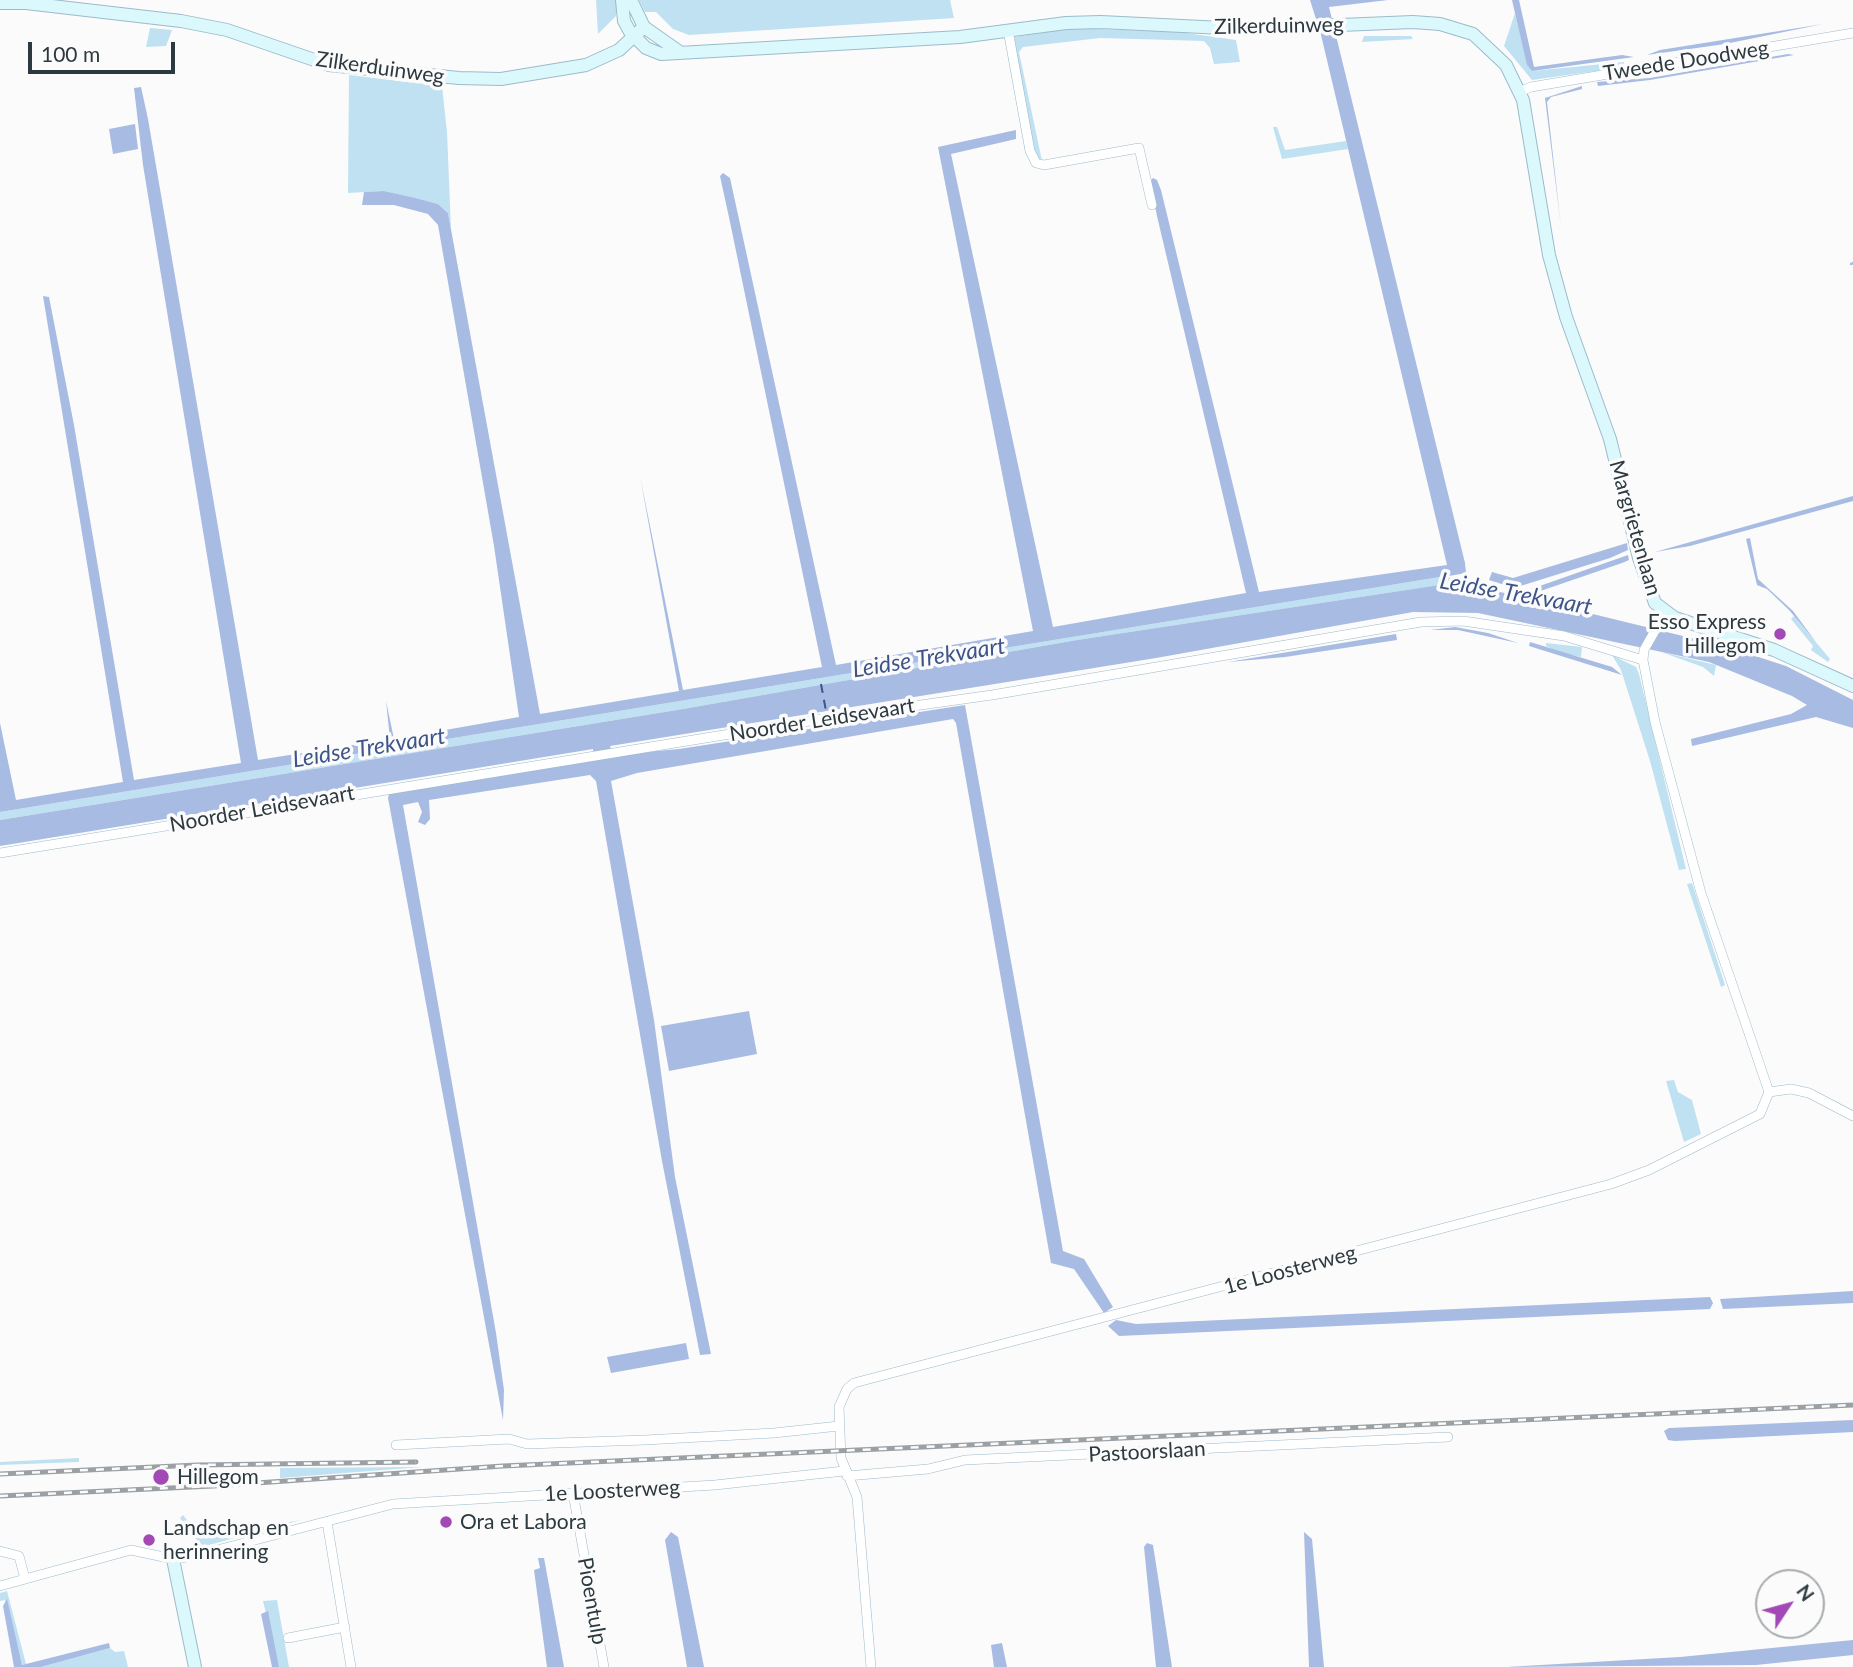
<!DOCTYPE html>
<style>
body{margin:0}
#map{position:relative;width:1853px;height:1667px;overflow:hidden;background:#fbfbfb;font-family:Lato,sans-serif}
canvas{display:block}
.north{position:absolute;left:1755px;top:1569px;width:70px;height:70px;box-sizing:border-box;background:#fbfbfb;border:2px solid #a8adb0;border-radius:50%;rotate:54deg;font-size:19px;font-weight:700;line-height:28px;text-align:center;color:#2c393f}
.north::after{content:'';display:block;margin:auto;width:24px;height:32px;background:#a249b5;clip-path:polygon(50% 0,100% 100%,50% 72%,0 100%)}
.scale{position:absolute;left:28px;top:42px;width:147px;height:32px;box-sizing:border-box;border:4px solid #2c393f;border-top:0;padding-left:9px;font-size:21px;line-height:24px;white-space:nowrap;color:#2c393f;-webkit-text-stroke:5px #fbfbfb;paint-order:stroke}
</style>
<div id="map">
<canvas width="1853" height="1667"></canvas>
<div class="north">N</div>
<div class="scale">100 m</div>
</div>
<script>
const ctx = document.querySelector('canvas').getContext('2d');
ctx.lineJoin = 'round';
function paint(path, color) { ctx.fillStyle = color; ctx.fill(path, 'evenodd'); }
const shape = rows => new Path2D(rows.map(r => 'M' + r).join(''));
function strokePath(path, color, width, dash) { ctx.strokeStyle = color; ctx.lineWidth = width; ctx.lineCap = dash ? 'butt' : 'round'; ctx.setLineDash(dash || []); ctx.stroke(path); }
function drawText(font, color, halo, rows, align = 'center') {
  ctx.font = font + ' Lato,sans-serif'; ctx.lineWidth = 7; ctx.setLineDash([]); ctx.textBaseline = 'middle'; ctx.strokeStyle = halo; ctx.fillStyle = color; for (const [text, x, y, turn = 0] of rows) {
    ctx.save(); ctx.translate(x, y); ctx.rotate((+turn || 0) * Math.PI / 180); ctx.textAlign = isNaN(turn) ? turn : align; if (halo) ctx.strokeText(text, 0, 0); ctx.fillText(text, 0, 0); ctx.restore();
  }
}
const green = shape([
 [596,0,616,0,616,16,598,34],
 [639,0,950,0,954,18,689,35,673,29,656,12,645,12],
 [1515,13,1528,66,1532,71,1624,62,1624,67,1532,80,1504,46],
 [150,28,172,30,166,46,146,47],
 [1071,28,1179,32,1236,40,1240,62,1214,64,1210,48,1204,41,1100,38,1023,47,1019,52,1042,161,1034,156,1013,44,1015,37],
 [1364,36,1411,36,1413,39,1362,42],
 [349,75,442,86,447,132,451,229,448,213,438,204,384,191,348,193],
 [1273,127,1277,127,1285,150,1346,141,1348,149,1282,159],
 [1446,576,1447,584,1077,640,677,710,0,820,0,812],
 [1794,616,1830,659,1828,662,1811,650,1813,646,1791,619],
 [1546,643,1582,647,1581,657,1558,652,1546,646],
 [1661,652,1716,665,1714,676,1703,667],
 [1612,655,1636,667,1639,674,1686,869,1679,870,1650,761,1621,670],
 [1692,883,1725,985,1721,987,1687,884],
 [1674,1080,1678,1092,1692,1100,1701,1134,1684,1142,1666,1081],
 [79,1458,79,1462,0,1465,0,1462],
 [422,1467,280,1478,280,1468],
 [183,1515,201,1538,301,1520,205,1546,200,1545,180,1518],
 [7,1591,26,1664,22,1665,5,1600,0,1601,0,1593],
 [277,1600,289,1667,279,1667,263,1601],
 [110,1648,115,1652,124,1651,128,1667,41,1667]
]);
const water = shape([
 [1310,0,1388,0,1329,7,1465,563,1466,573,1449,576,1451,583,1464,581,1477,587,1514,595,1628,555,1629,560,1622,563,1523,597,1728,647,1786,666,1853,700,1853,728,1816,717,1692,746,1691,739,1791,714,1807,705,1792,696,1709,662,1478,613,1413,612,1156,658,610,746,613,755,679,749,965,705,1063,1251,1084,1259,1113,1307,1104,1313,1074,1269,1051,1263,956,723,953,719,637,773,611,781,654,1020,675,1177,711,1354,700,1355,662,1161,596,781,590,775,429,800,430,819,425,825,418,822,422,812,418,802,403,805,496,1333,504,1390,503,1420,388,798,389,794,594,758,593,749,0,846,0,820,677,710,1077,640,1446,584,1446,576,0,812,0,723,16,800,123,782,43,296,49,297,74,425,134,780,241,763,143,165,134,88,141,87,148,119,258,760,390,739,386,701,394,739,519,717,494,546,438,225,428,214,394,205,362,205,364,192,384,191,415,198,438,204,448,213,540,714,679,691,640,476,683,690,822,667,730,222,720,176,723,173,730,178,836,665,1033,631,938,147,1016,130,1016,139,951,154,1053,627,1246,593,1157,216,1150,181,1153,178,1157,180,1161,190,1259,592,1447,565,1321,35],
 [1512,0,1519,0,1534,67,1622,55,1634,57,1532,71,1527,65],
 [1823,24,1725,44,1647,55,1660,50],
 [1788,54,1794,55,1650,80,1598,86,1597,82,1650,78],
 [1582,86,1582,89,1551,97,1547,102,1561,227,1545,98],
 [135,124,138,149,113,154,109,129],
 [1853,496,1853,501,1690,546,1655,552],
 [1750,538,1758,579,1793,611,1816,642,1789,610,1767,589,1757,585,1746,539],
 [1627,543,1628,550,1610,558,1514,588,1489,580,1492,572,1513,578],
 [1455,627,1488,633,1518,643,1458,630,1430,630],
 [1396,634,1397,640,1285,657,1228,662],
 [1530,642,1612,667,1622,675,1529,646],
 [749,1011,757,1054,669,1071,661,1026],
 [1853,1291,1853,1303,1723,1309,1720,1299],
 [1710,1297,1713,1303,1710,1309,1119,1336,1108,1326,1116,1320,1136,1324],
 [686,1343,689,1359,611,1373,607,1357],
 [1853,1420,1853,1432,1675,1441,1668,1440,1664,1431,1669,1428],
 [671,1532,678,1537,704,1667,687,1667,665,1540],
 [1304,1532,1312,1539,1324,1667,1309,1667],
 [1147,1543,1153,1545,1172,1667,1156,1667,1144,1547],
 [538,1558,544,1558,564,1667,547,1667,534,1570,540,1568],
 [7,1599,22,1665,109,1643,110,1648,41,1667,14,1667,3,1606],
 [268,1611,279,1667,272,1667,261,1614],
 [1853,1640,1853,1655,1756,1665,1506,1667,1680,1657],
 [1002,1643,1007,1667,994,1667,991,1645]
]);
const stream = shape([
 [1851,264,1853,263]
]);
const ferry = shape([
 [821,684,826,711]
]);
const street = shape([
 [1008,30,1030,151,1036,163,1044,165,1139,148,1152,205],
 [1519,92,1531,87,1853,33],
 [0,853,828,718,992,695,1421,622,1463,621,1564,636,1643,660],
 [1769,1092,1791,1089,1809,1093,1853,1116],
 [396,1445,509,1439,527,1444,645,1440,774,1433,839,1426],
 [847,1476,928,1469,965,1460,1448,1437],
 [573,1493,604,1667],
 [327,1522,351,1667],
 [0,1551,19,1556,25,1579],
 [0,1586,131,1550,173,1559,194,1556,393,1504,715,1485,844,1471],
 [288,1638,345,1627],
 [871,1667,857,1497,841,1458,839,1407,847,1389,854,1383,1611,1184,1649,1170,1760,1114,1769,1092,1701,893,1655,722,1643,660,1644,650,1665,613]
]);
const secondary = shape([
 [622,0,624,21,630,32,646,48,661,54,960,37,1066,23,1101,22,1243,29,1413,22,1440,24,1473,34,1506,65,1523,100,1549,255,1566,317,1610,439,1639,558,1655,603,1675,618,1774,650,1853,686],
 [631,0,644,27,681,53],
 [0,3,26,3,181,21,227,30,329,65,459,78,501,79,586,65,619,50,644,27],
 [173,1559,195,1667]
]);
const rail = shape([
 [0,1474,198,1465,416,1462],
 [0,1496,213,1486,503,1466,1853,1405]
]);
const markers = [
 [1780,634,7,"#a249b5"],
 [161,1477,9,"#a249b5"],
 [446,1522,7,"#a249b5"],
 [149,1540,7,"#a249b5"]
];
const streetNames = [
 ["Zilkerduinweg",1279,26,-1],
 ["Tweede Doodweg",1686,61,-9],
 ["Zilkerduinweg",380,68,8],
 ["Margrietenlaan",1635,528,74],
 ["Noorder Leidsevaart",822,720,-9],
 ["Noorder Leidsevaart",262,809,-10],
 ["1e Loosterweg",1290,1270,-15],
 ["Pastoorslaan",1147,1452,-3],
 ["1e Loosterweg",612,1491,-3],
 ["Pioentulp",592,1601,80]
];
const poiNames = [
 ["Esso Express",1766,622,"right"],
 ["Hillegom",1766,646,"right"],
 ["Hillegom",177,1477],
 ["Ora et Labora",460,1522],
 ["Landschap en",163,1528],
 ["herinnering",163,1552]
];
const waterNames = [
 ["Leidse Trekvaart",1516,594,10],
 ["Leidse Trekvaart",929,658,-9],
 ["Leidse Trekvaart",369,748,-9]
];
paint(green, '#c0e1f1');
paint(water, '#a8bbe2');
strokePath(stream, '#a8bbe2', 2.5);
strokePath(ferry, '#3e5589', 2, [9, 7]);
strokePath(street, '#9cbbca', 10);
strokePath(secondary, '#9cbbca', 14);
strokePath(street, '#fff', 9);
strokePath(secondary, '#dbf8fd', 12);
strokePath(rail, '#9aa0a3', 5);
strokePath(rail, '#fbfbfb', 2.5, [8]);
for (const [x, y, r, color] of markers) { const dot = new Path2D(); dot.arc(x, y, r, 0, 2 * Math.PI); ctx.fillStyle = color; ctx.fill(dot); strokePath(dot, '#fbfbfb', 2.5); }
drawText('21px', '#2c393f', '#fbfbfb', streetNames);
drawText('21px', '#2c393f', '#fbfbfb', poiNames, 'left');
drawText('italic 23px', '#3e5589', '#fbfbfb', waterNames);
</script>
